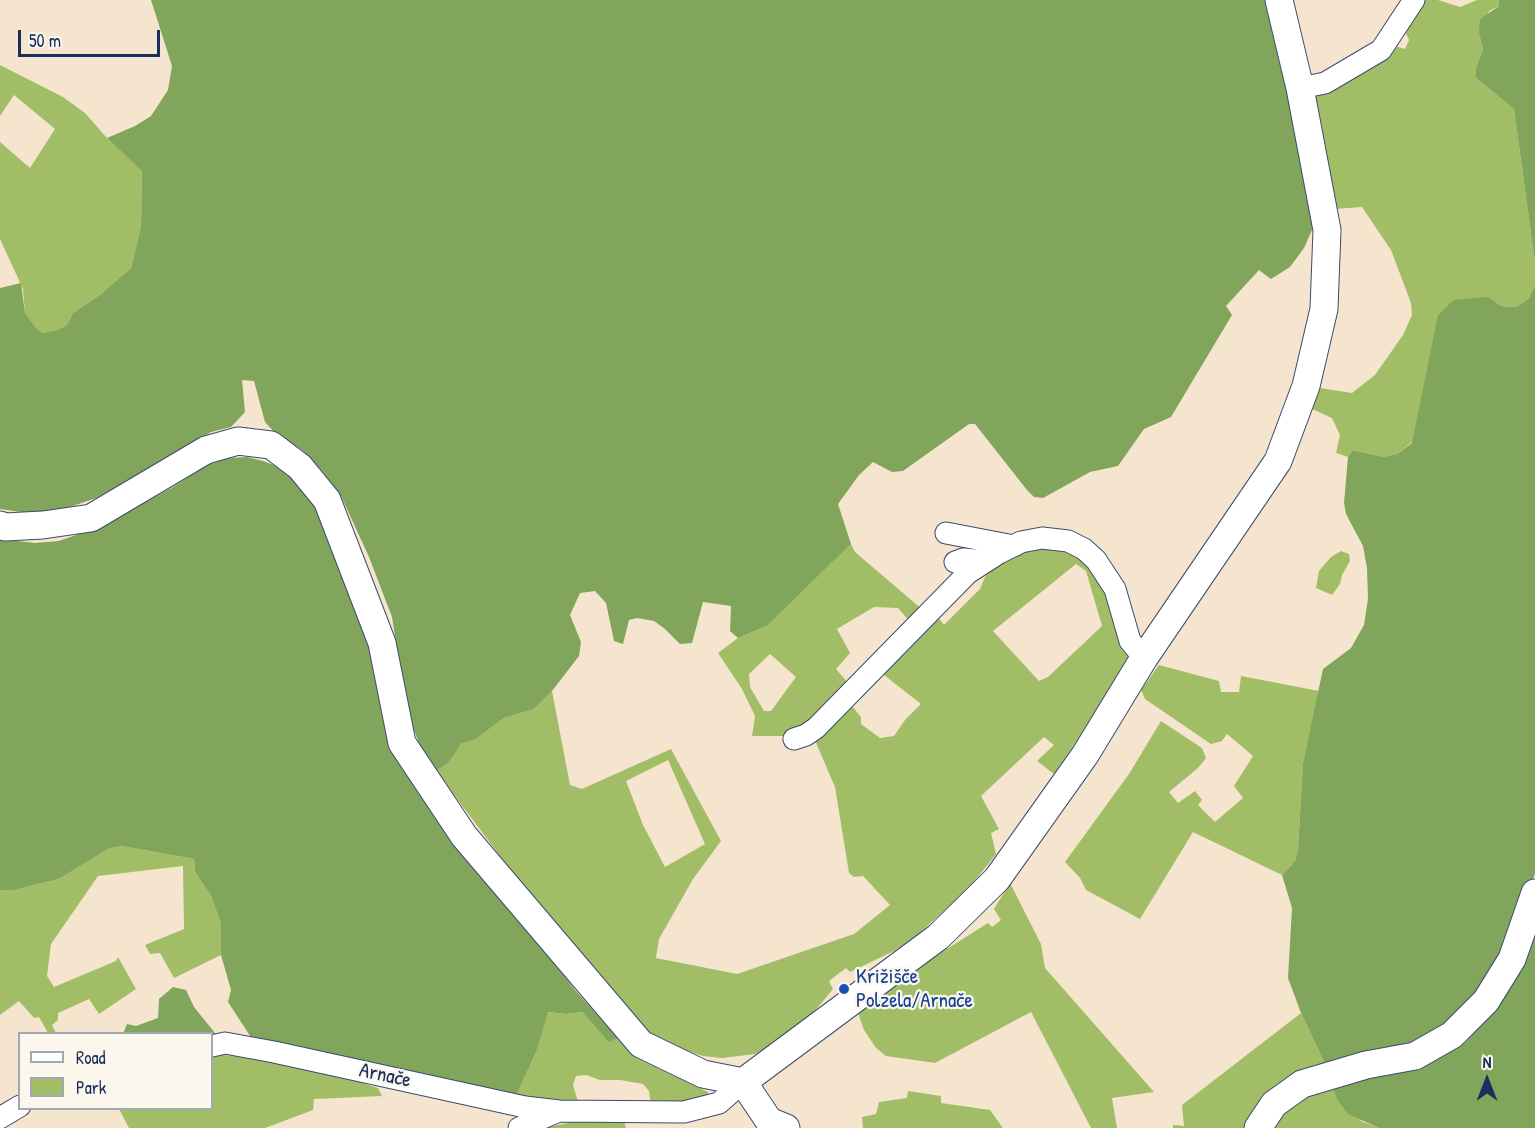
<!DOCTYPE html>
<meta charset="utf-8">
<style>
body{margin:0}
#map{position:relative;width:1535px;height:1128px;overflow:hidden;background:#f6e5ce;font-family:"Patrick Hand",sans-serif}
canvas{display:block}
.legend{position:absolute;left:18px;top:1032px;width:195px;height:78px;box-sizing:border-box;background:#fbf7ec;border:2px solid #a1a7b3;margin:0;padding:8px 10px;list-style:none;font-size:18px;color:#1b2f5e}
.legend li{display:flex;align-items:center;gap:12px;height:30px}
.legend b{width:30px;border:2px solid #a1a7b3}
.north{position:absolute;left:1457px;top:1050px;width:60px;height:60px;-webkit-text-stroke:4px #fbf7ec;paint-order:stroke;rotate:0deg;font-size:16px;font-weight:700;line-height:24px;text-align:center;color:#1b2f5e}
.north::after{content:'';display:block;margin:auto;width:21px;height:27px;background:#1b2f5e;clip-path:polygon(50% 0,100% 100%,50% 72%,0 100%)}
.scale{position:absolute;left:18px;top:30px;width:142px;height:27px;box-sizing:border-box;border:3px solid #1b2f5e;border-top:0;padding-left:8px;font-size:18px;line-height:21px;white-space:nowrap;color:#1b2f5e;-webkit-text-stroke:4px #fbf7ec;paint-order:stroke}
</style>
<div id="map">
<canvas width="1535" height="1128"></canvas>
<ul class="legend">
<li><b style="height:8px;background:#fff"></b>Road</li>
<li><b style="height:16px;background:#a1be66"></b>Park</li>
</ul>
<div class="north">N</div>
<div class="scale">50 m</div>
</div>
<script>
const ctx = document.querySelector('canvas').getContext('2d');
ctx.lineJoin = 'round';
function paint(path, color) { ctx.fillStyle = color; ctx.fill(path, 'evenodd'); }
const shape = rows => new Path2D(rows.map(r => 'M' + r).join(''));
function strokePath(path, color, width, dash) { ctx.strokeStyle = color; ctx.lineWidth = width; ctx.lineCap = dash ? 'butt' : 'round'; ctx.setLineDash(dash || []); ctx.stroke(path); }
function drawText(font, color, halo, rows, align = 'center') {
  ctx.font = font + ' "Patrick Hand",sans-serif'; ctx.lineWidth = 4.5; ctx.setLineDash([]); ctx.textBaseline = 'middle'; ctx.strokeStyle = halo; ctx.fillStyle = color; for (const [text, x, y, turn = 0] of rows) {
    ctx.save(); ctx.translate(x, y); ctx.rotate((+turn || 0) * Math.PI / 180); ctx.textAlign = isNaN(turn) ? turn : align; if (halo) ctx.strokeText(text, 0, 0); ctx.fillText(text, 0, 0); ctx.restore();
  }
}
const green = shape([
 [1424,0,1438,0,1460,7,1477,0,1499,0,1499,6,1489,11,1479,34,1483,49,1476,68,1476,78,1514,109,1535,263,1535,285,1529,298,1517,307,1501,306,1489,297,1412,442,1397,454,1383,457,1353,450,1348,457,1336,453,1340,435,1332,418,1312,409,1320,388,1352,393,1375,375,1403,335,1412,315,1411,303,1391,250,1362,207,1334,209,1314,101,1316,96,1392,45,1405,49,1409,40,1403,27],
 [0,65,63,97,85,113,107,138,142,170,141,226,131,268,101,294,73,313,67,325,57,330,43,333,37,329,25,313,23,289,0,239,0,142,30,168,55,129,14,95,0,116],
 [1056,542,1098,569,1134,657,1054,774,1037,761,1054,745,1044,737,981,796,999,829,991,833,996,854,970,887,914,938,894,951,850,972,846,968,829,981,833,989,813,1013,771,1047,755,1054,722,1058,703,1056,669,1045,638,1026,521,884,436,771,448,762,461,744,476,739,504,718,534,709,552,691,570,785,582,789,671,749,721,841,693,879,659,939,656,958,737,974,854,934,890,905,863,876,854,877,849,873,835,787,813,736,848,701,861,717,861,724,880,738,894,736,905,720,921,704,884,675,884,671,891,667,897,650,934,612,944,625,980,589,985,577,1000,556],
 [1076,564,1086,571,1102,626,1048,677,1039,681,993,631],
 [668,760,705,844,665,867,643,825,626,781],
 [851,544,855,552,923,610,910,622,898,608,874,607,837,629,850,653,836,669,849,684,815,720,788,736,752,736,755,716,742,689,718,653,738,638,767,626],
 [770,654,796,677,771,711,764,711,750,687,749,674],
 [1341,551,1349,554,1350,561,1342,575,1340,584,1332,595,1316,588,1319,571,1331,557],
 [1159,665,1219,681,1221,692,1239,692,1241,676,1319,691,1303,763,1298,848,1295,861,1282,875,1193,832,1140,919,1086,890,1080,878,1065,862,1129,774,1161,721,1202,748,1206,758,1198,768,1169,792,1178,803,1195,791,1202,800,1198,805,1215,822,1243,798,1234,786,1253,756,1227,734,1222,741,1211,744,1145,699,1141,690],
 [122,846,194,859,195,872,211,896,221,924,221,955,174,978,160,953,150,954,145,945,184,929,183,866,98,876,51,944,47,976,54,987,116,961,118,957,136,989,99,1014,89,999,58,1013,58,1020,52,1025,56,1033,48,1033,39,1017,34,1018,19,1001,0,1015,0,890,14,890,59,879,110,848],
 [1010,883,1041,944,1045,968,1154,1092,1112,1098,1117,1128,1091,1128,1031,1012,935,1063,886,1056,876,1048,864,1030,858,1013,931,959,988,923,992,927,1001,920,994,909],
 [547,1012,566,1014,582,1012,609,1041,618,1038,643,1061,708,1092,708,1098,670,1104,651,1105,649,1091,643,1084,620,1080,600,1080,586,1075,576,1076,573,1085,579,1105,516,1096,537,1050],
 [1301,1013,1326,1066,1247,1128,1173,1128,1173,1125,1184,1126,1182,1105],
 [222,1055,258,1057,322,1070,378,1088,382,1096,314,1099,313,1110,265,1128,129,1128,119,1109,212,1108,212,1056],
 [1333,1087,1361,1121,1379,1128,1268,1128,1301,1096],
 [908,1091,941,1096,941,1103,990,1110,1003,1128,863,1128,862,1117,876,1114,879,1102,907,1098],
 [582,1120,624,1121,626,1128,543,1128]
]);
const forest = shape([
 [151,0,1267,0,1279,49,1315,223,1304,248,1290,267,1271,279,1259,270,1226,306,1232,315,1171,417,1144,429,1118,466,1090,472,1043,498,1034,497,1027,490,975,424,969,424,903,471,892,472,873,462,859,475,838,504,851,544,767,626,738,638,730,631,731,606,703,602,692,643,680,644,665,629,654,621,637,618,629,620,623,644,614,641,606,603,595,591,580,593,570,615,581,642,579,656,552,691,534,709,504,718,476,739,461,744,448,763,436,771,422,751,412,725,404,692,392,617,369,557,341,496,323,472,302,450,275,433,265,422,254,381,242,380,245,412,231,427,211,432,155,466,96,498,67,508,28,513,0,509,0,288,21,283,25,313,37,329,43,333,57,330,67,325,73,313,101,294,131,268,141,226,142,171,107,138,135,126,151,116,168,90,172,66],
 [1499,0,1535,0,1535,263,1514,109,1476,78,1476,68,1483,49,1479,34,1480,19,1499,6],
 [1535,268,1535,874,1526,896,1522,914,1485,986,1437,1038,1326,1066,1301,1013,1288,978,1292,908,1282,875,1295,861,1298,848,1303,763,1323,669,1351,648,1364,625,1368,599,1367,568,1363,546,1346,514,1344,503,1348,457,1353,450,1383,457,1397,454,1412,443,1438,315,1454,300,1489,297,1501,306,1517,307,1529,298,1535,285],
 [247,457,263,461,279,467,306,487,320,514,358,612,371,652,389,734,398,762,424,800,525,924,575,990,618,1038,609,1042,582,1012,566,1014,548,1012,537,1050,516,1096,254,1042,228,1002,231,990,221,955,221,924,211,896,195,872,194,859,122,846,110,848,59,879,14,890,0,890,0,539,35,543,59,541,102,526,173,487,207,465,228,458],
 [1535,924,1535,1128,1379,1128,1348,1114,1337,1099,1333,1087,1440,1056,1465,1043,1494,1009],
 [173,987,186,990,194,1007,215,1033,213,1042,212,1034,123,1034,127,1024,136,1026,158,1018,159,999]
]);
const minor = shape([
 [1300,88,1325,83,1381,50,1414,0],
 [946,533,1014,546],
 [955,562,963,559,986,561],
 [794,739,806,735,816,728,968,573,999,553,1021,542,1042,538,1068,541,1084,549,1096,560,1115,589,1130,641,1144,658],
 [212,1046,225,1043,274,1052,525,1107,559,1111],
 [0,1118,20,1106],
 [519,1128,559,1111,684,1112,719,1103,743,1082]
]);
const tertiary = shape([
 [0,525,5,527,43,525,91,518,206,450,238,441,271,445,300,467,327,500,382,643,402,743,464,836,641,1044,703,1074,743,1082,769,1121,786,1128],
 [743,1082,938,937,997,879,1085,755,1144,658,1278,461,1306,386,1324,309,1327,230,1300,88,1279,0],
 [1258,1128,1274,1104,1302,1084,1366,1065,1415,1056,1452,1035,1486,1001,1512,959,1535,893]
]);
const markers = [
 [844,989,6,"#1a4fb4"]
];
const transitNames = [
 ["Križišče",856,977],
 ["Polzela/Arnače",856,1001]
];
const streetNames = [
 ["Arnače",385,1076,12]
];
paint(green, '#a1be66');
paint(forest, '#80a55b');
strokePath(minor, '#3c4a6f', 23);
strokePath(tertiary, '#3c4a6f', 29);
strokePath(minor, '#fff', 21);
strokePath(tertiary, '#fff', 27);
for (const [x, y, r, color] of markers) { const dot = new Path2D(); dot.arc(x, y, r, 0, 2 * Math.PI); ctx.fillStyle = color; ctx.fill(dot); strokePath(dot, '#fbf7ec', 2); }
drawText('21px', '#164399', '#fbf7ec', transitNames, 'left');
drawText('21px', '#1b2f5e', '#fbf7ec', streetNames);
</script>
